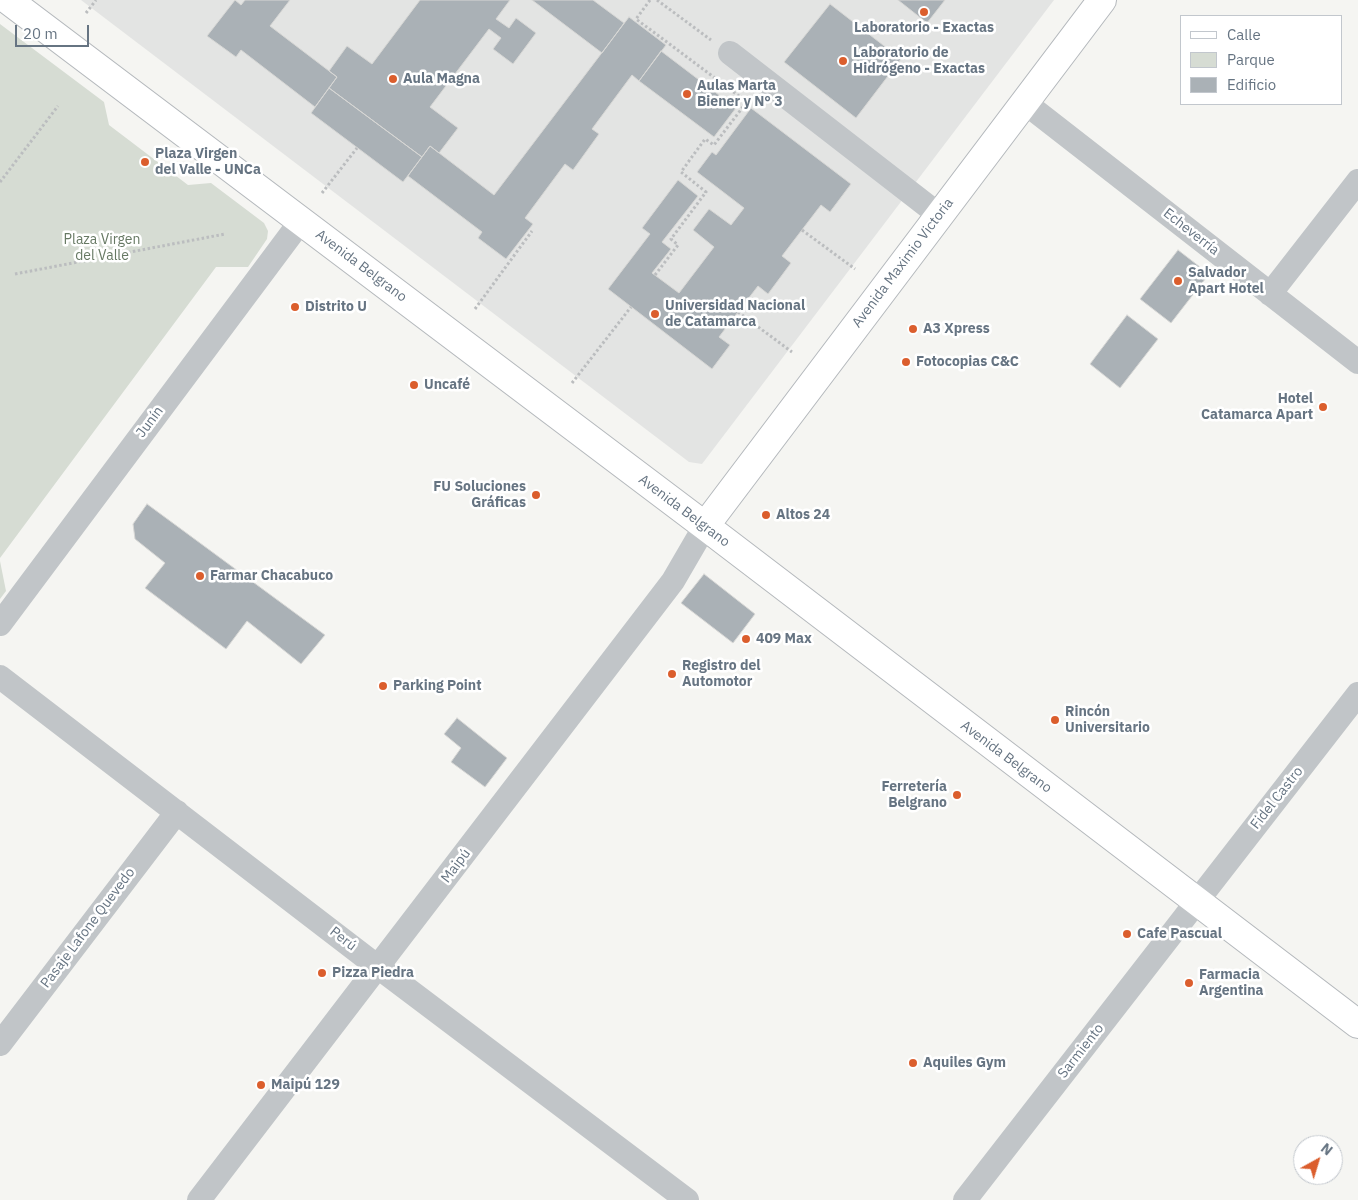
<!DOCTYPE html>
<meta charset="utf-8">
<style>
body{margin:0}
#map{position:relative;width:1358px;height:1200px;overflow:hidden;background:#f5f5f2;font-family:"IBM Plex Sans",sans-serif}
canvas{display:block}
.legend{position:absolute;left:1180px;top:15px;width:162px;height:90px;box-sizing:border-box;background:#fff;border:1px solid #c2c7cd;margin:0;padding:6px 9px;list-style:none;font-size:15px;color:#667482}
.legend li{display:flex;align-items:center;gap:10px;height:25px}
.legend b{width:25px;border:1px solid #c2c7cd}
.north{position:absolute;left:1293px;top:1135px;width:50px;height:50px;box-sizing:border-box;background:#fff;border:1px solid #c2c7cd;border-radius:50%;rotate:39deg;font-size:14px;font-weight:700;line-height:20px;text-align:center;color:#667482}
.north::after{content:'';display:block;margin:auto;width:18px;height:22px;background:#db5e2d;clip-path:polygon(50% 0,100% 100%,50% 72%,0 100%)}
.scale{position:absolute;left:15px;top:25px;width:74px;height:22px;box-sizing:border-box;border:2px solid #667482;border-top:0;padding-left:6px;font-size:15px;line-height:18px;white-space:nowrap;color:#667482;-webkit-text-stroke:4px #fff;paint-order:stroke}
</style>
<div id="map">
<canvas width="1358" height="1200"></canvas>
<ul class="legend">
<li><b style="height:6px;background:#fff"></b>Calle</li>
<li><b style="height:14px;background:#d6dcd3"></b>Parque</li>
<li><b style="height:14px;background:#aab1b6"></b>Edificio</li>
</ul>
<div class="north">N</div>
<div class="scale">20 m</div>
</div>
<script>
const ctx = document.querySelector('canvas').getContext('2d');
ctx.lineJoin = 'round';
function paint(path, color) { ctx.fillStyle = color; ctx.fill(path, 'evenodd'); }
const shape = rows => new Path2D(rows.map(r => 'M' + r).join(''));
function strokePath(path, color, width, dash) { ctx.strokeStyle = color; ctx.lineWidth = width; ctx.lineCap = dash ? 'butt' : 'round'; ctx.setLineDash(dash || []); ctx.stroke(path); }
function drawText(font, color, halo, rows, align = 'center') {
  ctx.font = font + ' "IBM Plex Sans",sans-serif'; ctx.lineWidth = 5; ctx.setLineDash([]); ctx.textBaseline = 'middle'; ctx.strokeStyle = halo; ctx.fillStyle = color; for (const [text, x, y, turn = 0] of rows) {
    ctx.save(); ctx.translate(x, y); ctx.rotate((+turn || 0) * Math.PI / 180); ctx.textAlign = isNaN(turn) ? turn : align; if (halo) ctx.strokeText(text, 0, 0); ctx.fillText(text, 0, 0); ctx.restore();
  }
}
const built = shape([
 [81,0,1054,0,702,464,689,462]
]);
const green = shape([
 [0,24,104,102,109,125,188,185,211,183,264,223,268,231,267,239,248,267,216,267,0,558],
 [0,561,6,591,0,599]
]);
const building = shape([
 [235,0,241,5,245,0,290,0,270,26,337,77,315,107,241,50,236,57,207,36,235,0],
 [420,0,510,0,496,19,509,28,516,18,536,33,513,64,493,49,501,38,489,29,430,107,458,128,439,153,430,146,422,157,329,88,337,77,329,71,347,46,372,64,420,0],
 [532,0,593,0,624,23,602,53,532,0],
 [898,0,945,0,927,23,898,0],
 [830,4,901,59,856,118,784,62,830,4],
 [629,17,666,45,639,81,632,75,592,129,599,134,573,170,565,164,525,218,533,224,506,259,478,238,482,232,408,176,430,146,494,195,629,17],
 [661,51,736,108,714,137,639,81,661,51],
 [329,88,422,157,403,182,311,113,329,88],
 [751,108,851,184,830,212,821,205,782,256,791,263,768,294,758,286,738,312,719,337,730,345,712,369,608,289,650,234,642,228,678,180,698,196,662,242,671,249,652,273,679,293,714,247,693,230,709,209,731,225,744,208,697,172,712,152,716,155,751,108],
 [1178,250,1209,274,1171,323,1140,299,1178,250],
 [1127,315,1158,339,1120,388,1090,364,1127,315],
 [147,504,325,635,301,664,247,621,226,649,145,588,165,563,135,539,133,524,147,504],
 [704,574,755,614,733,643,681,603,704,574],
 [457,718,507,758,485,787,451,762,461,748,444,734,457,718]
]);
const path = shape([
 [650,0,636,19,747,102],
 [657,0,711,40],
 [86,13,96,0],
 [0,182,58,106],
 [322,193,357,148],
 [802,230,855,269],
 [15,274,225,234],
 [655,275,678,245,671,239,706,192,681,172,705,139,714,145,749,99],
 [475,309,532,231],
 [738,312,792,352],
 [572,383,631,307]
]);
const minor = shape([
 [730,53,939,215],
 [1024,102,1358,362],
 [1270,294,1358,181],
 [0,624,301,221],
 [0,677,378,967,687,1200],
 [0,1044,177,812],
 [199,1200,673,581,705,526],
 [965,1200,1358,694]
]);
const major = shape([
 [8,0,705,526,1358,1024],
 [705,526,1102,0]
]);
const markers = [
 [924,12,5,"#db5e2d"],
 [843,61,5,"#db5e2d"],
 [393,79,5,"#db5e2d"],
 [687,94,5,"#db5e2d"],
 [145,162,5,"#db5e2d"],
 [1178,281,5,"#db5e2d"],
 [295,307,5,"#db5e2d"],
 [655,314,5,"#db5e2d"],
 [913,329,5,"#db5e2d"],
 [906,362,5,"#db5e2d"],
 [414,385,5,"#db5e2d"],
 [1323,407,5,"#db5e2d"],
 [536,495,5,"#db5e2d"],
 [766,515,5,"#db5e2d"],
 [200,576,5,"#db5e2d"],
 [746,639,5,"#db5e2d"],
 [672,674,5,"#db5e2d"],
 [383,686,5,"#db5e2d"],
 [1055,720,5,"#db5e2d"],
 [957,795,5,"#db5e2d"],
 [1127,934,5,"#db5e2d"],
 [322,973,5,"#db5e2d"],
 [1189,983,5,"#db5e2d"],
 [913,1063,5,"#db5e2d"],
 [261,1085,5,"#db5e2d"]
];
const poiNames = [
 ["Laboratorio - Exactas",924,28,"center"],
 ["Laboratorio de",853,53],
 ["Hidrógeno - Exactas",853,69],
 ["Aula Magna",403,79],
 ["Aulas Marta",697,86],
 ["Biener y N° 3",697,102],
 ["Plaza Virgen",155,154],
 ["del Valle - UNCa",155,170],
 ["Salvador",1188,273],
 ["Apart Hotel",1188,289],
 ["Universidad Nacional",665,306],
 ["de Catamarca",665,322],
 ["Distrito U",305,307],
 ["A3 Xpress",923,329],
 ["Fotocopias C&C",916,362],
 ["Uncafé",424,385],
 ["Hotel",1313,399,"right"],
 ["Catamarca Apart",1313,415,"right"],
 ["FU Soluciones",526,487,"right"],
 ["Gráficas",526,503,"right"],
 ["Altos 24",776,515],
 ["Farmar Chacabuco",210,576],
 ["409 Max",756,639],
 ["Registro del",682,666],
 ["Automotor",682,682],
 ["Parking Point",393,686],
 ["Rincón",1065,712],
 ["Universitario",1065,728],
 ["Ferretería",947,787,"right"],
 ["Belgrano",947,803,"right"],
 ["Cafe Pascual",1137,934],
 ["Pizza Piedra",332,973],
 ["Farmacia",1199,975],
 ["Argentina",1199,991],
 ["Aquiles Gym",923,1063],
 ["Maipú 129",271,1085]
];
const streetNames = [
 ["Echeverría",1191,232,38],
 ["Avenida Maximio Victoria",903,263,-53],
 ["Avenida Belgrano",361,266,37],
 ["Junín",150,422,-53],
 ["Avenida Belgrano",684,511,37],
 ["Avenida Belgrano",1006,757,37],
 ["Fidel Castro",1277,798,-52],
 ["Maipú",456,866,-53],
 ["Pasaje Lafone Quevedo",88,928,-53],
 ["Perú",343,939,38],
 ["Sarmiento",1081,1051,-52]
];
const parkNames = [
 ["Plaza Virgen",102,240],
 ["del Valle",102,256]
];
paint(built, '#e3e4e3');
paint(green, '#d6dcd3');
paint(building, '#aab1b6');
strokePath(building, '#d7d7d5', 1);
strokePath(major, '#b4b8bc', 30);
strokePath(path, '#bbbdbf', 3, [2.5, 2.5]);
strokePath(minor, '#c1c5c8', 24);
strokePath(major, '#fff', 28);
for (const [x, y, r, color] of markers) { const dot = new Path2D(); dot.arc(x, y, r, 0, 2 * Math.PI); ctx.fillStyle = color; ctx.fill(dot); strokePath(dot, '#fff', 2); }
drawText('bold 14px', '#667482', '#fff', poiNames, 'left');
drawText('14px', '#667482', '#fff', streetNames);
drawText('14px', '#677964', '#fff', parkNames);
</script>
